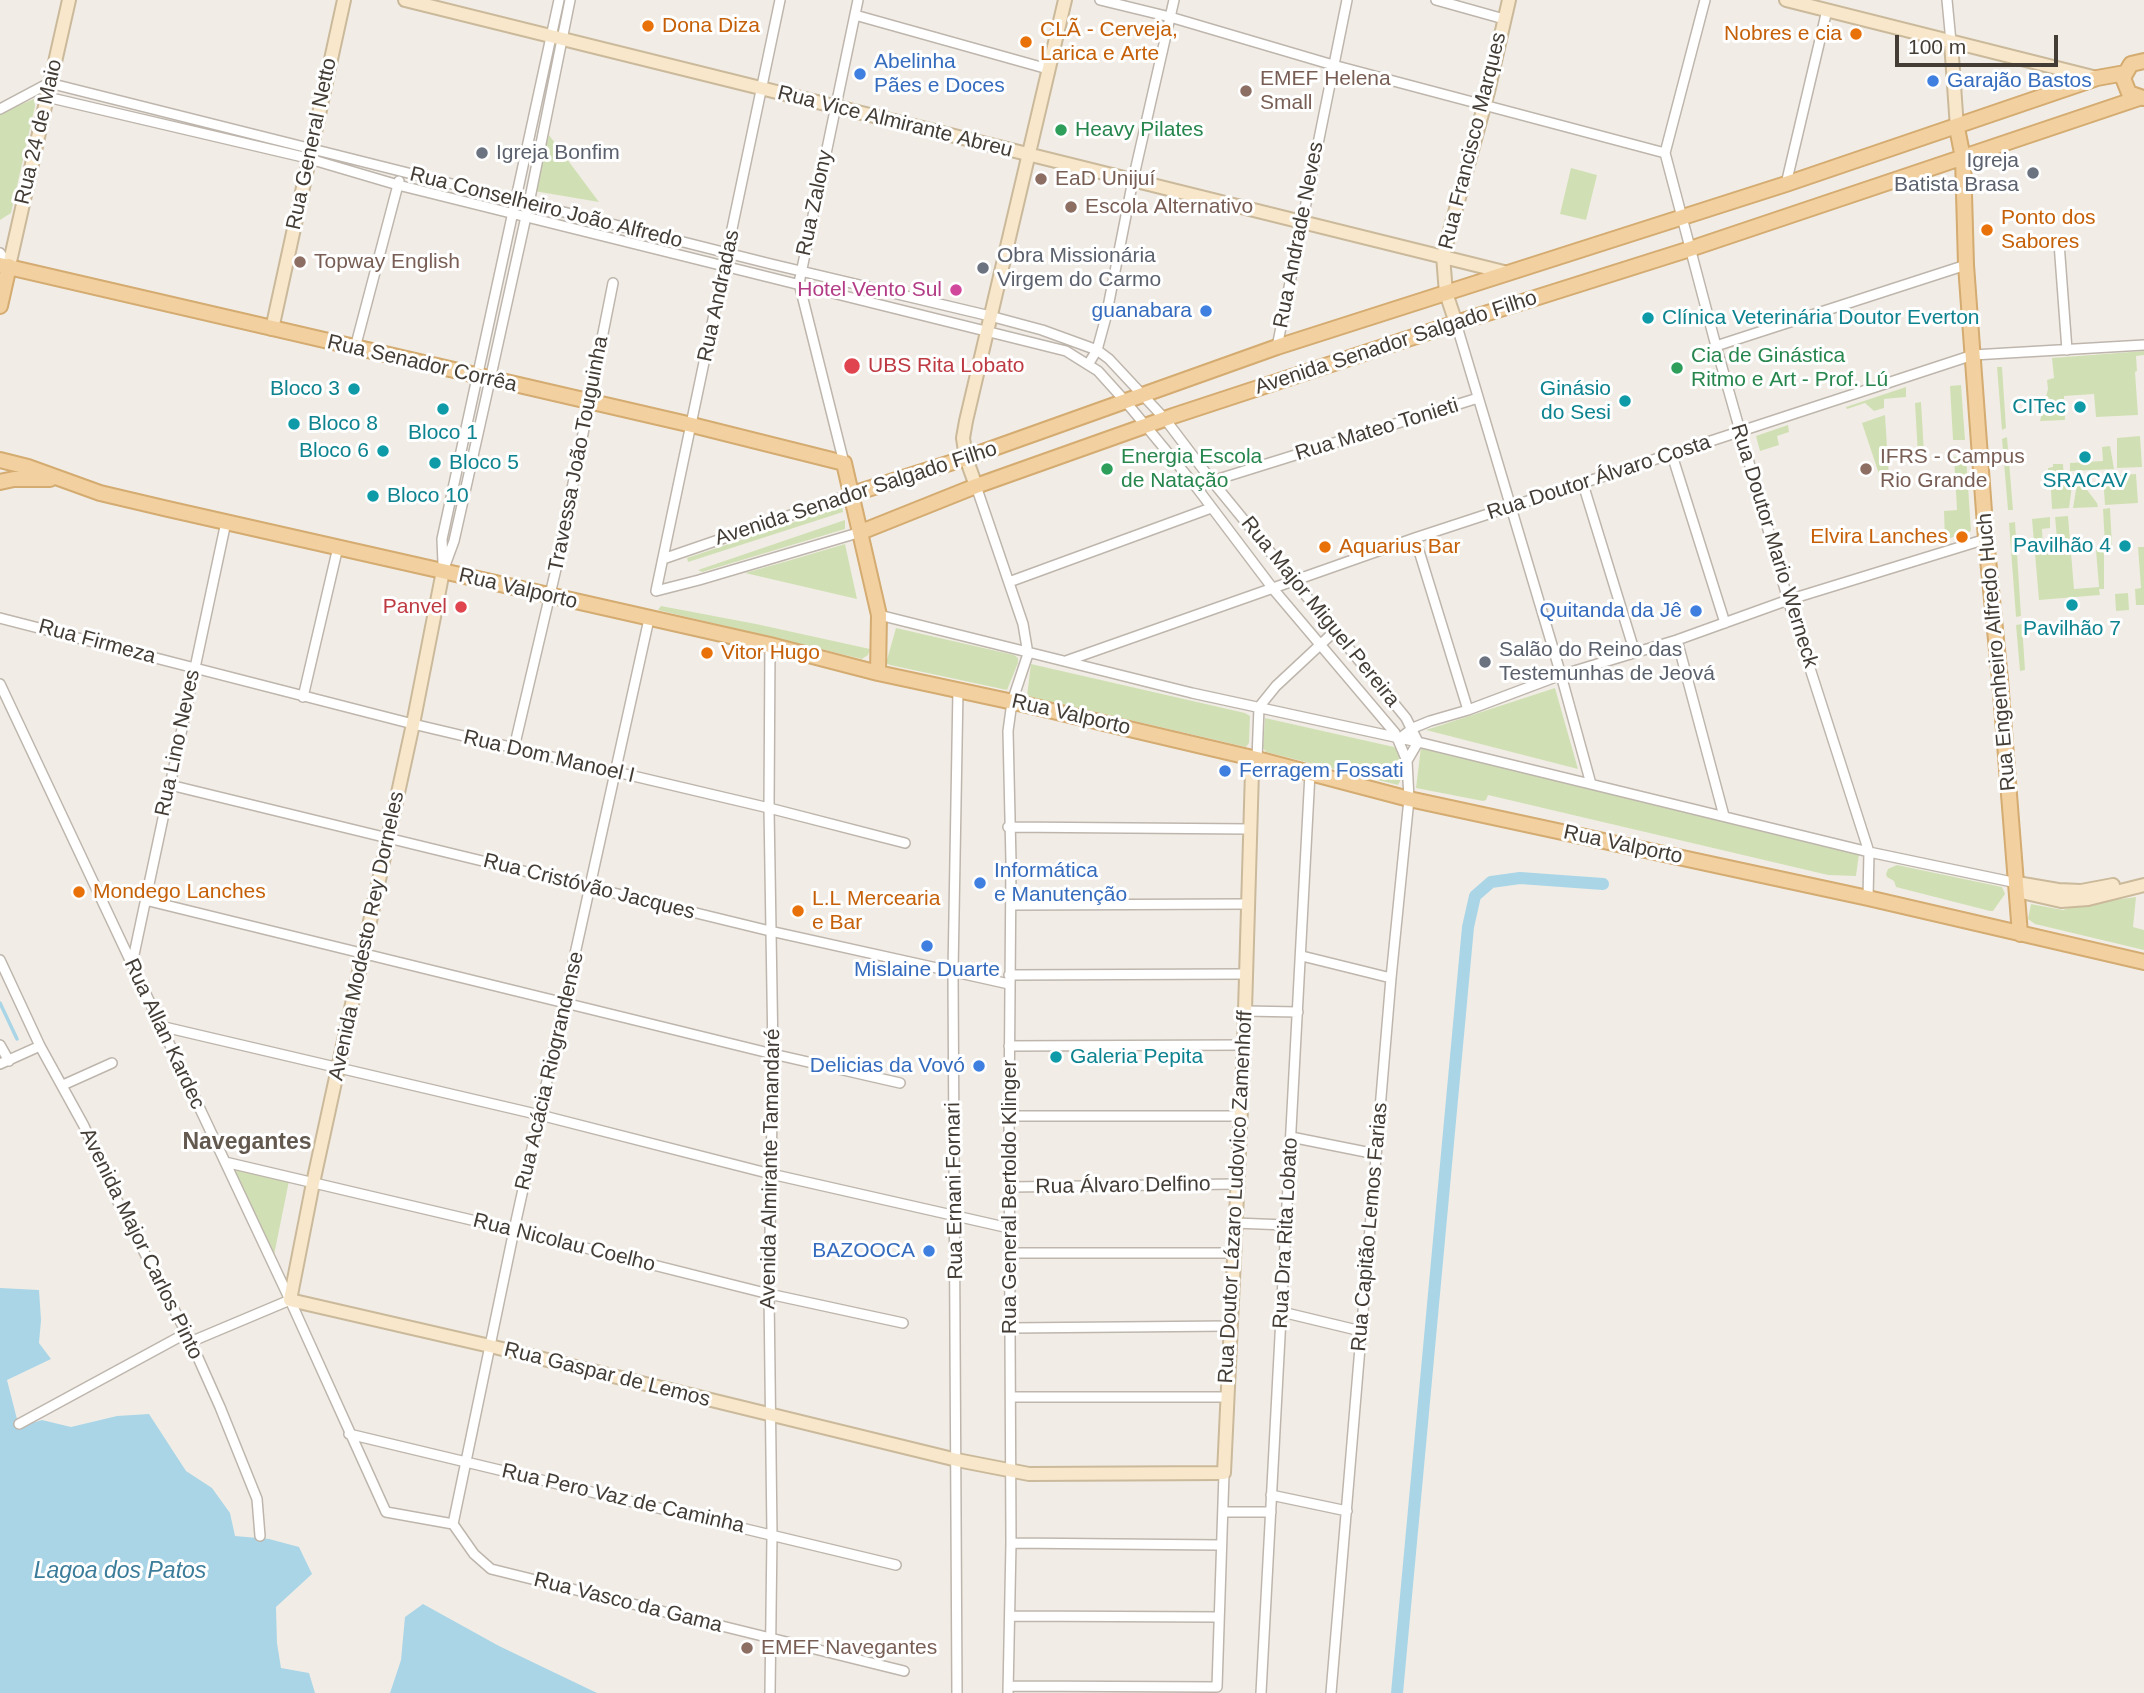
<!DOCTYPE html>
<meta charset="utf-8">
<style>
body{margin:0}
#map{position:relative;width:2144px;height:1693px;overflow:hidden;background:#f1ede6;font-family:Arial,sans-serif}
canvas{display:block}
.scale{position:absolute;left:1895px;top:35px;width:163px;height:32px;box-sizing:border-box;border:4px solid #433d36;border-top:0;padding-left:9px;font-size:21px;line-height:24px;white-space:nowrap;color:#433d36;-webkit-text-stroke:5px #fff;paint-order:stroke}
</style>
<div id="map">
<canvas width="2144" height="1693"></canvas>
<div class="scale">100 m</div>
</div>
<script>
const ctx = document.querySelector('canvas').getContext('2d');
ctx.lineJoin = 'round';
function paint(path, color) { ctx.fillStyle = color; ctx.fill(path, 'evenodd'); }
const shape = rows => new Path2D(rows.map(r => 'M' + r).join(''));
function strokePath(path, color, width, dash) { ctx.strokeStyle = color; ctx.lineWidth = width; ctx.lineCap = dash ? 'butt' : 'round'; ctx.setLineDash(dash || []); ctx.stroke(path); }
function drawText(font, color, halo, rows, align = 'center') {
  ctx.font = font + ' Arial,sans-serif'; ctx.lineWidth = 6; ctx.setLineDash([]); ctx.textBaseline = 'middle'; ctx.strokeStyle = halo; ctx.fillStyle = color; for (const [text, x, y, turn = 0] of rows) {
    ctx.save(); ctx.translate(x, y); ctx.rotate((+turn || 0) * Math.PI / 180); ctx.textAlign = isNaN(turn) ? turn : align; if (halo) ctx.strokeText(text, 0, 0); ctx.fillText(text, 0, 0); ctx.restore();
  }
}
const green = shape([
 [34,99,35,106,11,213,0,220,0,113],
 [549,135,599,202,534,191],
 [1571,168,1597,175,1586,220,1560,214],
 [2144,351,2144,355,2136,356,2137,371,2135,372,2138,415,2096,417,2094,394,2064,396,2065,420,2040,421,2048,389,2047,380,2054,378,2052,358],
 [1997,367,2002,367,2006,428,2002,430],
 [1961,385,1965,440,1953,440,1950,386],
 [1906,387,1906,397,1884,399,1884,408,1874,411,1865,403,1847,409,1846,407],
 [1921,402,1924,453,1928,453,1928,455,1918,456,1915,403],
 [1885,415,1889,478,1887,479,1887,488,1884,489,1862,423],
 [1788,425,1789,432,1777,436,1779,445,1760,451,1756,436],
 [2140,436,2142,467,2117,468,2117,438],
 [2007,437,2013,510,2008,510,2002,439],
 [2110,446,2114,469,2070,471,2070,463,2103,461,2102,447],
 [1966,456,1971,531,1945,540,1944,511,1957,510,1954,457],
 [2053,464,2063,464,2064,479,2073,478,2069,508,2052,509,2051,490,2045,490,2045,484,2049,484,2048,468,2053,467],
 [2136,474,2138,503,2105,505,2103,476],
 [2078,478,2097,503,2098,507,2073,508],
 [842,506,843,512,688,562,687,558],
 [2110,508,2112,545,2105,545,2103,509],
 [2068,516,2074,589,2099,587,2096,550,2104,550,2104,589,2099,589,2100,595,2039,600,2032,519,2050,517,2050,528,2042,529,2043,549,2058,549,2055,517],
 [845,520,845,529,702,572,698,570],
 [2015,522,2021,616,2016,617,2009,523],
 [845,544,857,599,745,573,791,560],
 [2138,547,2144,547,2144,605,2136,605,2135,589,2141,588],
 [2128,593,2129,610,2116,611,2115,594],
 [661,606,756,624,870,649,868,655,862,659,658,610],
 [2022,624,2025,670,2020,671,2016,625],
 [896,628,1014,655,1018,658,1018,663,1007,690,890,665,886,663],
 [1031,664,1245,713,1250,716,1249,743,1246,747,1027,696],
 [1555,688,1578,769,1426,730],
 [1265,718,1394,747,1398,750,1402,777,1398,785,1266,752,1263,748],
 [1421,747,1859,854,1856,876,1828,875,1488,795,1486,800,1483,801,1416,788],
 [1897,865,2002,887,2005,894,1993,911,1990,911,1896,887,1894,881,1887,877,1886,874,1888,869],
 [2136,897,2133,927,2144,930,2144,950,2035,924,2028,919,2031,904,2063,910,2077,905],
 [233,1166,289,1181,274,1255]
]);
const water = shape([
 [0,1288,39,1290,41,1320,39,1343,51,1359,7,1380,19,1427,42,1420,71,1427,117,1416,149,1414,186,1471,212,1488,230,1513,235,1536,269,1539,299,1547,312,1574,276,1607,277,1643,281,1668,309,1673,315,1693,0,1693],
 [423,1604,499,1646,597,1693,390,1693,401,1660,405,1617]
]);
const stream = shape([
 [0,1003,17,1039]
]);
const canal = shape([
 [1397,1693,1468,927,1475,896,1491,882,1520,878,1603,884]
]);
const street = shape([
 [780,0,656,591,699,580,861,532],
 [1100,0,1170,17,1333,65,1665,153],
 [1436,0,1504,19],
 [1705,0,1665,153,1716,346,1788,600,1869,852,1868,898],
 [1947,0,1951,42],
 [855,15,1048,69],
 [47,97,303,157,398,185,1066,351,1098,371,1126,402,1197,488,1274,590,1395,733,1407,761,1409,799,1391,978,1331,1693],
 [0,109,49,83,771,264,990,316,1042,330,1097,350,1109,359,1165,419,1212,481,1406,718,1418,742,1407,761],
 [1786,184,1827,10],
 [2059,243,2067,350],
 [0,253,9,266],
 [1456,323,1561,675,1591,784],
 [1716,346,1966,265],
 [1277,347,1347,0],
 [355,348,399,181],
 [1089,363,1097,350,1106,317,1133,180,1174,0],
 [1672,455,1725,623],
 [844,463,799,283,858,0],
 [1583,484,1635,653],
 [976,486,1023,624,1028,654,1012,702,1008,731,1011,862,1009,1116,1011,1543,1008,1693],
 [1197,488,1212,481,1478,398],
 [1415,538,1468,710],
 [663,559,852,494],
 [443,563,442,539,559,0],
 [443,571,454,541,490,380,529,203,570,0],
 [1009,582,1211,508],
 [879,615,1192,693,1418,742,1869,852,2017,883],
 [0,618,413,724,769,808,905,843],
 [1677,640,1724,816],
 [1066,661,1415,538,1973,355,2144,345],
 [0,684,290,1300,386,1512,453,1524],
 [303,697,338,547],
 [1399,739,1413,728,1430,721,1468,710,1561,675,1677,640,1788,600,1986,539],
 [514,748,556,569,613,283],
 [1257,759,1259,707,1276,686,1335,631],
 [170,785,770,931,1009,984],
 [1008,827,1250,829],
 [145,900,773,1054,900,1083],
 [1011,905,1247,904],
 [1302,956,1391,978],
 [0,960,40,1046,84,1126,117,1200,191,1342,220,1407,257,1499,260,1536],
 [132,964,226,522],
 [1009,975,1244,974],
 [1245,1011,1298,1012],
 [160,1026,540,1115,771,1174,1009,1228],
 [0,1045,9,1061],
 [1009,1046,1244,1045],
 [0,1064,40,1046],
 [63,1085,112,1063],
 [1009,1116,1240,1116],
 [1291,1137,1376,1154],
 [225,1162,514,1230,769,1294,903,1323],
 [1010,1187,1237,1184],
 [1235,1223,1286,1225],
 [1010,1253,1234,1253],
 [1282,1312,1361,1331],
 [1011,1328,1230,1326],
 [1011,1397,1227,1397],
 [19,1424,181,1336,195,1340,290,1300],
 [349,1434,896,1565],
 [1271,1495,1347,1511],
 [1223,1512,1271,1512],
 [453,1524,514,1230,649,619],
 [453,1524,474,1554,491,1569,904,1671],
 [1011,1543,1220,1545],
 [1010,1616,1219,1617],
 [1008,1686,1217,1687,1224,1473],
 [770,1693,772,1535,769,1294,773,1054,769,808,770,645],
 [957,1693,953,972,958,689],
 [1261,1693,1310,773]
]);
const secondary = shape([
 [405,0,1508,273],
 [1786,0,2097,78],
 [1951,42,1957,128],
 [9,266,69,0],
 [1456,323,1446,293,1443,256,1488,92,1509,0],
 [272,329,344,0],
 [976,486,966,458,963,438,966,421,1065,0],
 [443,571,413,724,313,1183,290,1300,490,1346,957,1460,1029,1474,1224,1473,1244,1045,1252,771,1257,759],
 [2017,883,2058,890,2081,891,2113,885],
 [2017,891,2061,901,2088,899,2144,885]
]);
const primary = shape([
 [2143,98,2129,93,2123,78,2131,64,2144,61],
 [1957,128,1963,158,1966,265,1986,539,2000,680,2020,934],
 [0,265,692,425,844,463,879,615,878,673],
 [0,306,9,266],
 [0,460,28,467,100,493,168,509,770,645,878,673,1027,705,1257,759,1409,799,1868,898,2144,962],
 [0,482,14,479,50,479],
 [852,494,966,458,1277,347,1786,184,2097,78,2125,73],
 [861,532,976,486,1173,416,1456,323,1690,249,2139,98]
]);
const markers = [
 [648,26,7,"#e8710a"],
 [1856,34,7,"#e8710a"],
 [1026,42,7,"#e8710a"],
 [860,74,7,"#3f7fe0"],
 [1933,81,7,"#3f7fe0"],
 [1246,91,7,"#8d6e63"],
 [1061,130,7,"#2e9e5b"],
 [482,153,7,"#6b7280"],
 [2033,173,7,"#6b7280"],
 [1041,179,7,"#8d6e63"],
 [1071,207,7,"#8d6e63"],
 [1987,230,7,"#e8710a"],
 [300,262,7,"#8d6e63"],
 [983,268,7,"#6b7280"],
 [956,290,7,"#d1479c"],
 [1206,311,7,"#3f7fe0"],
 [1648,318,7,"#0f9aa8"],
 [852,366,9,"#e0444e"],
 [1677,368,7,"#2e9e5b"],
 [354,389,7,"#0f9aa8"],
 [1625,401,7,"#0f9aa8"],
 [2080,407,7,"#0f9aa8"],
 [443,409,7,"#0f9aa8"],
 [294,424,7,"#0f9aa8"],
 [383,451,7,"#0f9aa8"],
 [2085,457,7,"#0f9aa8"],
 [435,463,7,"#0f9aa8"],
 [1107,469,7,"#2e9e5b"],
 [1866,469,7,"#8d6e63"],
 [373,496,7,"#0f9aa8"],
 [1962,537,7,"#e8710a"],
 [2125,546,7,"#0f9aa8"],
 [1325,547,7,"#e8710a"],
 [2072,605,7,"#0f9aa8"],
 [461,607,7,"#e0444e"],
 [1696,611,7,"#3f7fe0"],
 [707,653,7,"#e8710a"],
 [1485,662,7,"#6b7280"],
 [1225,771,7,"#3f7fe0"],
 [980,883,7,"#3f7fe0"],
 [79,892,7,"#e8710a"],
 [798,911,7,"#e8710a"],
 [927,946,7,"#3f7fe0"],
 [1056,1057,7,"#0f9aa8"],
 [979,1066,7,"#3f7fe0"],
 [929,1251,7,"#3f7fe0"],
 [747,1648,7,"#8d6e63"]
];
const foodNames = [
 ["Dona Diza",662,26],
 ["CLÃ - Cerveja,",1040,30],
 ["Larica e Arte",1040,54],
 ["Nobres e cia",1842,34,"right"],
 ["Ponto dos",2001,218],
 ["Sabores",2001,242],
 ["Elvira Lanches",1948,537,"right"],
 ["Aquarius Bar",1339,547],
 ["Vitor Hugo",721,653],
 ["Mondego Lanches",93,892],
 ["L.L Mercearia",812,899],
 ["e Bar",812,923]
];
const shopNames = [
 ["Abelinha",874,62],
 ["Pães e Doces",874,86],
 ["Garajão Bastos",1947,81],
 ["guanabara",1192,311,"right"],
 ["Quitanda da Jê",1682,611,"right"],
 ["Ferragem Fossati",1239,771],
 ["Informática",994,871],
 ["e Manutenção",994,895],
 ["Mislaine Duarte",927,970,"center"],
 ["Delicias da Vovó",965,1066,"right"],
 ["BAZOOCA",915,1251,"right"]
];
const educationNames = [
 ["EMEF Helena",1260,79],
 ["Small",1260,103],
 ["EaD Unijuí",1055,179],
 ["Escola Alternativo",1085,207],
 ["Topway English",314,262],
 ["IFRS - Campus",1880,457],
 ["Rio Grande",1880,481],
 ["EMEF Navegantes",761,1648]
];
const streetNames = [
 ["Rua Vice Almirante Abreu",895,122,14],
 ["Rua 24 de Maio",39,132,-77],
 ["Rua Francisco Marques",1473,141,-76],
 ["Rua General Netto",312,144,-78],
 ["Rua Zalony",815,203,-78],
 ["Rua Conselheiro João Alfredo",546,208,14],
 ["Rua Andrade Neves",1299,235,-79],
 ["Rua Andradas",719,296,-78],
 ["Avenida Senador Salgado Filho",1396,343,-18],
 ["Rua Senador Corrêa",422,364,13],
 ["Rua Mateo Tonieti",1377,430,-17],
 ["Travessa João Touguinha",579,454,-79],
 ["Rua Doutor Álvaro Costa",1599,478,-18],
 ["Avenida Senador Salgado Filho",856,494,-18],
 ["Rua Doutor Mario Werneck",1774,546,73],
 ["Rua Valporto",518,589,13],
 ["Rua Major Miguel Pereira",1320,612,51],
 ["Rua Firmeza",97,642,15],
 ["Rua Engenheiro Alfredo Huch",1997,652,-95],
 ["Rua Valporto",1071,715,13],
 ["Rua Lino Neves",178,743,-78],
 ["Rua Dom Manoel I",549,757,13],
 ["Rua Valporto",1623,845,12],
 ["Rua Cristóvão Jacques",589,887,14],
 ["Avenida Modesto Rey Dorneles",367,936,-78],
 ["Rua Allan Kardec",164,1034,65],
 ["Rua Acácia Riograndense",550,1071,-77],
 ["Avenida Almirante Tamandaré",771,1169,-89],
 ["Rua Álvaro Delfino",1123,1186,-1],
 ["Rua Ernani Fornari",955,1191,-91],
 ["Rua General Bertoldo Klinger",1010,1197,-90],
 ["Rua Doutor Lázaro Ludovico Zamenhoff",1236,1197,-87],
 ["Rua Capitão Lemos Farias",1370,1227,-85],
 ["Rua Dra Rita Lobato",1286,1233,-87],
 ["Rua Nicolau Coelho",564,1243,14],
 ["Avenida Major Carlos Pinto",141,1244,64],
 ["Rua Gaspar de Lemos",607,1375,14],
 ["Rua Pero Vaz de Caminha",623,1499,13],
 ["Rua Vasco da Gama",628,1603,14]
];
const leisureNames = [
 ["Heavy Pilates",1075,130],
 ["Cia de Ginástica",1691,356],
 ["Ritmo e Art - Prof. Lú",1691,380],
 ["Energia Escola",1121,457],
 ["de Natação",1121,481]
];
const worshipNames = [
 ["Igreja Bonfim",496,153],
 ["Igreja",2019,161,"right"],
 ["Batista Brasa",2019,185,"right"],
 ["Obra Missionária",997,256],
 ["Virgem do Carmo",997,280],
 ["Salão do Reino das",1499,650],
 ["Testemunhas de Jeová",1499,674]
];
const hotelNames = [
 ["Hotel Vento Sul",942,290]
];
const cultureNames = [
 ["Clínica Veterinária Doutor Everton",1662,318],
 ["Bloco 3",340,389,"right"],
 ["Ginásio",1611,389,"right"],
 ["do Sesi",1611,413,"right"],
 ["CITec",2066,407,"right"],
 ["Bloco 8",308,424],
 ["Bloco 1",443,433,"center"],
 ["Bloco 6",369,451,"right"],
 ["Bloco 5",449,463],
 ["SRACAV",2085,481,"center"],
 ["Bloco 10",387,496],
 ["Pavilhão 4",2111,546,"right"],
 ["Pavilhão 7",2072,629,"center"],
 ["Galeria Pepita",1070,1057]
];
const healthNames = [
 ["UBS Rita Lobato",868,366],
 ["Panvel",447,607,"right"]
];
const neighbourhoodNames = [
 ["Navegantes",247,1143]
];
const waterNames = [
 ["Lagoa dos Patos",120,1572]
];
paint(green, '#d1e0b4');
paint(water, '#aad5e7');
strokePath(stream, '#aad5e7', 3.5);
strokePath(canal, '#aad5e7', 12);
strokePath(street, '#beb6ad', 12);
strokePath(secondary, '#cbb99b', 16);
strokePath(primary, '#d4ab71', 18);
strokePath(street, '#fff', 9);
strokePath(secondary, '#f8e7ca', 12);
strokePath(primary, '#f2d09f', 14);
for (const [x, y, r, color] of markers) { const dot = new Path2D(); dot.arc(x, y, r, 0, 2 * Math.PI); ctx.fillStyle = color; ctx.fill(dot); strokePath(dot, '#fff', 2.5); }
drawText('21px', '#c56008', '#fff', foodNames, 'left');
drawText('21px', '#366cbe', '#fff', shopNames, 'left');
drawText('21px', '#785e54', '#fff', educationNames, 'left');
drawText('21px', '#433d36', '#fff', streetNames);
drawText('21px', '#27864d', '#fff', leisureNames, 'left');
drawText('21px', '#5b616d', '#fff', worshipNames, 'left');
drawText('21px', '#b23c85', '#fff', hotelNames, 'right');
drawText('21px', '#0d838f', '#fff', cultureNames, 'left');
drawText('21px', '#be3a42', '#fff', healthNames, 'left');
drawText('bold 23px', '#64594f', '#fff', neighbourhoodNames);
drawText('italic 23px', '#3b7c9a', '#fff', waterNames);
</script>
